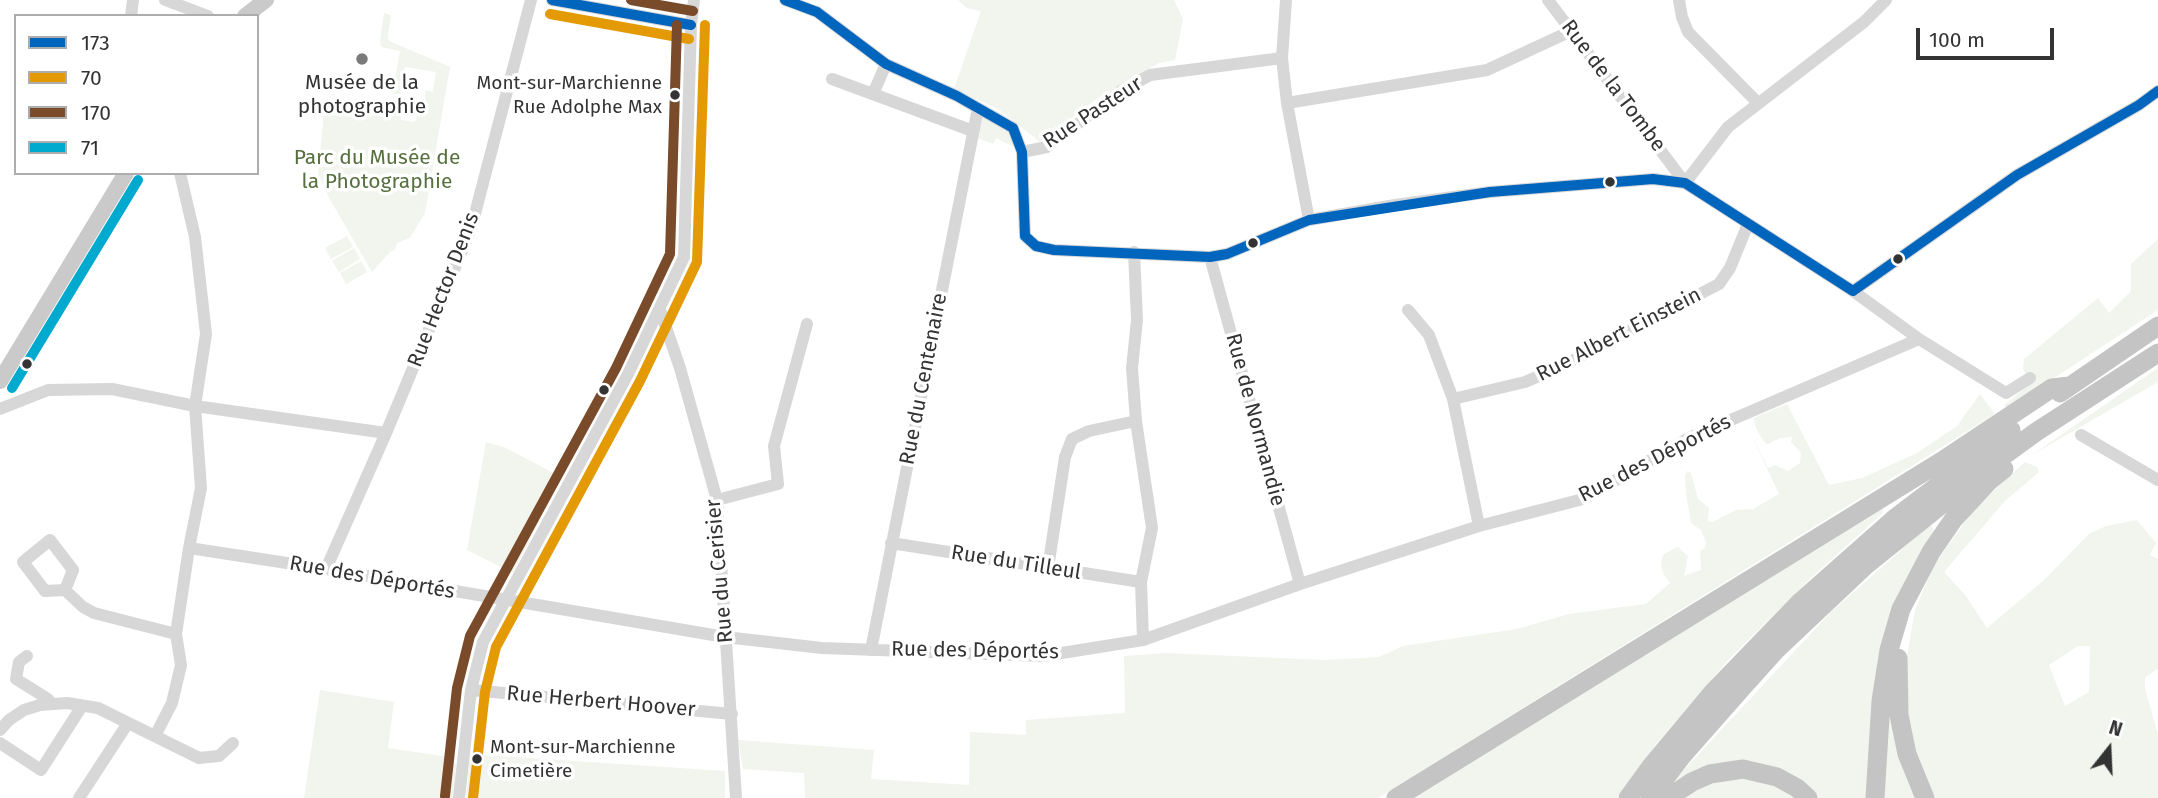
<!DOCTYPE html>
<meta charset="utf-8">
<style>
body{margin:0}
#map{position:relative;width:2158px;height:798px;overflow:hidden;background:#fff;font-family:"Fira Sans",sans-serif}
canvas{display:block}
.legend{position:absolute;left:14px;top:14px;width:245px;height:161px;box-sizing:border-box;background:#fff;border:2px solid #adadad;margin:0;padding:9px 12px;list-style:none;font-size:21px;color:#333}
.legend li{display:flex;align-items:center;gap:14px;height:35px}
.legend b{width:35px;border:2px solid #adadad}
.north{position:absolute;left:2074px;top:714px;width:70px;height:70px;-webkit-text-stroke:5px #fff;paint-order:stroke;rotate:18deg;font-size:19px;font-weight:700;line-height:28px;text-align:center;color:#333}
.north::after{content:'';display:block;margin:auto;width:24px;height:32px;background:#333;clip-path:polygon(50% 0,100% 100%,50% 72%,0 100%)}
.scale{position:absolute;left:1916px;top:28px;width:138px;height:32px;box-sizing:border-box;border:4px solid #333;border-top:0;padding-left:9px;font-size:21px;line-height:24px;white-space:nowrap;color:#333;-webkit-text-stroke:5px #fff;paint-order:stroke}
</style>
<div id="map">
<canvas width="2158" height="798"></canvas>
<ul class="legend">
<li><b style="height:9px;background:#0065bd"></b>173</li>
<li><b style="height:9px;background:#e39a05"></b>70</li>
<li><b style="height:9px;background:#7a4b2a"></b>170</li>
<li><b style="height:9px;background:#00a9ce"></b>71</li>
</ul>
<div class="north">N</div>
<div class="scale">100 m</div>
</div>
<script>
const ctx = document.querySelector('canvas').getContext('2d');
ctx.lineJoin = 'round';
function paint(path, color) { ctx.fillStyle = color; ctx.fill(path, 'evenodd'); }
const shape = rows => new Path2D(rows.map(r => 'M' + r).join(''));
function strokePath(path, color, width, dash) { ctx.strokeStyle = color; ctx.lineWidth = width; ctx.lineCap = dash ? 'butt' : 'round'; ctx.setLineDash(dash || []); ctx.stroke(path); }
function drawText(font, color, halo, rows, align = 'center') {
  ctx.font = font + ' "Fira Sans",sans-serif'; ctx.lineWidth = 7; ctx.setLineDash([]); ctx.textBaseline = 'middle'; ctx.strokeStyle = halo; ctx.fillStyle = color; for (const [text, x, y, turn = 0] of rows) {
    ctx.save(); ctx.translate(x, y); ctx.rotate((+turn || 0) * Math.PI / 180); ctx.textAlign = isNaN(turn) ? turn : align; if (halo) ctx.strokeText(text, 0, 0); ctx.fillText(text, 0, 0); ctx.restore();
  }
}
const green = shape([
 [958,0,1174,0,1183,19,1175,60,1159,63,1098,98,1040,142,998,109,954,89,981,11,967,8],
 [384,13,391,15,388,35,389,41,450,67,425,213,410,238,397,243,395,250,391,251,372,272,332,203,318,175,325,102,389,112,390,109,402,111,401,120,415,122,417,115,425,116,425,90,433,92,436,72,405,67,400,95,392,93,400,51,381,47,380,41],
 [981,114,1013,135,1016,148,996,138,993,144,975,137],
 [347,236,353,247,331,259,325,248],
 [2158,239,2158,310,2008,408,2004,405,2029,385,2023,368,2024,359,2098,298,2109,313,2131,291,2131,264],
 [354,248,360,259,339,272,332,261],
 [361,261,367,272,346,284,340,273],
 [2158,368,2158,382,2032,455],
 [1980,394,1995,414,1378,798,805,798,804,773,743,769,738,740,874,750,871,779,969,785,970,732,1026,735,1026,720,1125,713,1124,656,1166,653,1325,660,1379,657,1403,646,1517,629,1569,614,1646,604,1670,583,1663,573,1661,565,1663,555,1669,551,1678,547,1688,556,1684,576,1701,570,1700,551,1705,548,1706,542,1701,530,1691,523,1686,493,1685,475,1687,471,1691,473,1698,499,1709,508,1708,521,1713,522,1736,510,1753,509,1779,494,1748,428,1768,468,1775,465,1788,471,1800,463,1801,453,1791,442,1792,437,1780,438,1768,444,1764,442,1755,426,1754,418,1787,404,1829,485,1862,478,1917,453,1957,426],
 [486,442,504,447,561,477,513,573,467,550],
 [2025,462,2037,467,2039,472,2005,501,1944,572,1966,596,1987,628,2043,581,2089,534,2106,526,2137,520,2156,543,2150,555,2158,559,2158,669,2145,677,2145,688,2158,735,2158,798,1935,798,1916,752,1908,712,1906,662,1915,610,1934,565,1976,507],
 [2078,646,2090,646,2089,692,2065,706,2049,665],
 [1882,503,1883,513,1812,577,1731,657,1656,744,1617,798,1410,798],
 [1931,524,1935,533,1912,571,1869,798,1816,798,1779,771,1669,786,1831,612],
 [320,690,394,702,388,748,449,757,456,765,453,798,304,798],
 [1889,696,1919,798,1883,798],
 [470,754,725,771,725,798,466,798],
 [1743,777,1769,782,1796,798,1682,798,1718,780]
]);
const minor = shape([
 [165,0,208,16],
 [552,0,691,25],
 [785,0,817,12,886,64,957,96,1013,128,1022,152,1025,236,1036,246,1054,250,1210,257,1227,254,1309,220,1395,205,1490,192,1653,179,1685,183],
 [1286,0,1282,58,1287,103,1309,220],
 [1548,0,1685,183,1853,291,1919,339,2006,393,2030,378],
 [1679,0,1682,17,1688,32,1758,103],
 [131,16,133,0],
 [832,79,973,131],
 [873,94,886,64],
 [1287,103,1487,70,1571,31],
 [1022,152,1047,147,1121,91,1150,75,1282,58],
 [1685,183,1728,127,1864,22,1886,0],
 [1134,252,1137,320,1132,368,1136,421,1152,528,1141,582,1143,640],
 [1210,257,1300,584],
 [1853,291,2017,175,2139,105,2158,91],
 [660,310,680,368,717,500,736,798],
 [1408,310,1429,335,1453,399,1479,526],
 [1453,399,1525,382,1560,367,1719,284,1730,268,1748,224],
 [0,409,48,390,112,389,195,406,386,433],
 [2081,435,2158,480],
 [717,500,778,484,774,446,807,324],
 [891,543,1141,582],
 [189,548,326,569,725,637,822,648,1043,656,1143,640,1300,584,1479,526,1583,499,1689,438,1919,339],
 [1048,568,1065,457,1072,439,1089,431,1136,421],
 [326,569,386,433,471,229,531,0],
 [65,590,73,570,50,540,23,562,45,591,65,590,83,607,94,613,176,634],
 [871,650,978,108],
 [27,656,19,662,16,679,48,699,51,704],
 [471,690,732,714],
 [0,730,9,720,24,710,40,705,67,703,98,708,199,758,219,756,233,743],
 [155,736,172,703,181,665,176,634,189,548,201,488,195,406,206,334,195,237,180,173],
 [0,743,41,770,82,706],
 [79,798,128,723],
 [459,798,471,690,483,642,628,374,684,257,691,25,694,0]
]);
const major = shape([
 [245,16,266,0],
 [0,381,126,173]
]);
const highway = shape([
 [2060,393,2158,326],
 [1898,658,1899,715,1907,754,1925,798],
 [1396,798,1945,459,2052,388,2069,386],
 [1628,798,1652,765,1713,692,1800,602,1895,518,2011,430],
 [1650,798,1682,756,1741,689,1777,649,1866,565,1992,464,2036,432,2158,353],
 [1668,798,1692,782,1710,774,1743,769,1777,777,1797,788,1808,798],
 [1875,798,1881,701,1889,650,1901,609,1931,552,1953,520,1989,481,2004,469]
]);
const bus1 = shape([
 [552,0,691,25],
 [785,0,817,12,886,64,957,96,1013,128,1022,152,1025,236,1036,246,1054,250,1210,257,1227,254,1309,220,1490,192,1653,179,1685,183,1853,291],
 [1853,291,2017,175,2139,105,2158,91]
]);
const bus2 = shape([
 [550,14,689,39],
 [473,798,485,692,496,647,640,381,697,262,705,25]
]);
const bus3 = shape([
 [631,0,693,11],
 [445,796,457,688,470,636,616,368,670,254,677,25]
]);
const bus4 = shape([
 [12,388,138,180]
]);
const markers = [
 [362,59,7,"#7a7a7a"],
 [675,95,6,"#333"],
 [1610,182,6,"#333"],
 [1253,243,6,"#333"],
 [1898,259,6,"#333"],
 [27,364,6,"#333"],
 [604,390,6,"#333"],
 [477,759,6,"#333"]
];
const busNames = [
 ["Mont-sur-Marchienne",662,84],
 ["Rue Adolphe Max",662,108],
 ["Mont-sur-Marchienne",490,748,"left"],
 ["Cimetière",490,772,"left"]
];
const poiNames = [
 ["Musée de la",362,83],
 ["photographie",362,107]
];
const streetNames = [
 ["Rue de la Tombe",1613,86,53],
 ["Rue Pasteur",1093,113,-33],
 ["Rue Hector Denis",444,290,-69],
 ["Rue Albert Einstein",1619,335,-27],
 ["Rue du Centenaire",924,379,-79],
 ["Rue de Normandie",1255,420,75],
 ["Rue des Déportés",1655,459,-27],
 ["Rue du Tilleul",1016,563,9],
 ["Rue du Cerisier",720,571,-95],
 ["Rue des Déportés",372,578,10],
 ["Rue des Déportés",975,651,1],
 ["Rue Herbert Hoover",601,702,5]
];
const parkNames = [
 ["Parc du Musée de",377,158],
 ["la Photographie",377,182]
];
paint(green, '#f1f5ed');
strokePath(minor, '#d7d7d7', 12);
strokePath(major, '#cacaca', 16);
strokePath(highway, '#c4c4c4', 19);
strokePath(bus1, '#0065bd', 10);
strokePath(bus2, '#e39a05', 10);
strokePath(bus3, '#7a4b2a', 10);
strokePath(bus4, '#00a9ce', 10);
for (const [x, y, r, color] of markers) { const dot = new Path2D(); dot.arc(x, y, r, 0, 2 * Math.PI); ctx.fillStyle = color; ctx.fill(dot); strokePath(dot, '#fff', 2.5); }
drawText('19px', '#333', '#fff', busNames, 'right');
drawText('21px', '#333', '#fff', poiNames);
drawText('21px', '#333', '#fff', streetNames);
drawText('21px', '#56703f', '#fff', parkNames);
</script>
